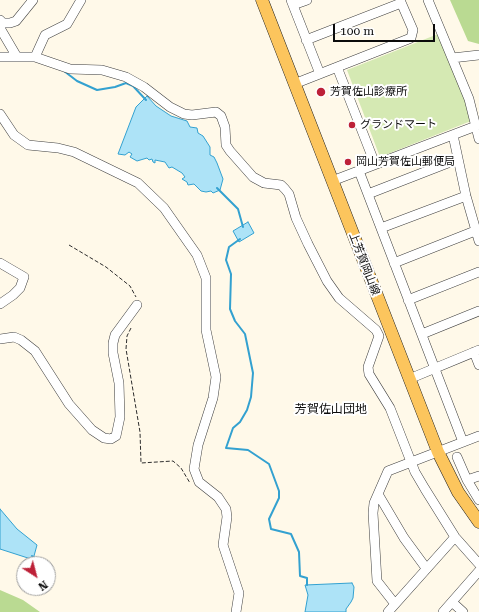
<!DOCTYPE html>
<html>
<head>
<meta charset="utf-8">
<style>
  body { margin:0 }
  #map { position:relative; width:479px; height:612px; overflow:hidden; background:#fff9e9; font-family:"Roboto Serif",serif }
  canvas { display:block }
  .north { position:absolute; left:16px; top:556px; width:40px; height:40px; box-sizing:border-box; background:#fff; border:1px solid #9d9d9d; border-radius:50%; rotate:144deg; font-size:11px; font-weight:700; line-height:16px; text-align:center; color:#0b0b0b }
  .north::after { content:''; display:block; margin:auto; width:14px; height:18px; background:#bd2138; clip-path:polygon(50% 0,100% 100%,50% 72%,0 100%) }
  .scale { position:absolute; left:333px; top:24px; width:102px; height:18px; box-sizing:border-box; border:2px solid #0b0b0b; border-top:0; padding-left:5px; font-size:12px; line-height:14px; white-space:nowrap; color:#0b0b0b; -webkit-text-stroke:3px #fff; paint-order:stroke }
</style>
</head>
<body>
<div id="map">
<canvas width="479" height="612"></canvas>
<div class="north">N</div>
<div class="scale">100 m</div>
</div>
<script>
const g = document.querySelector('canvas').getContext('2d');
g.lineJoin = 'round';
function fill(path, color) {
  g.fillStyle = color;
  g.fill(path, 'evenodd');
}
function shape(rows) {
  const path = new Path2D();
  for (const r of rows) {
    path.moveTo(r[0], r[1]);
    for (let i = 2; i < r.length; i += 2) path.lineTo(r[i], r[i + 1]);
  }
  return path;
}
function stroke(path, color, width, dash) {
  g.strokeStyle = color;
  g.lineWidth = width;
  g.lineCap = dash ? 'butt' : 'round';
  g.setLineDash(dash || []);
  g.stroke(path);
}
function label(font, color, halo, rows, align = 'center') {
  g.font = font + ' "Roboto Serif","Noto Sans JP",serif';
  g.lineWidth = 4;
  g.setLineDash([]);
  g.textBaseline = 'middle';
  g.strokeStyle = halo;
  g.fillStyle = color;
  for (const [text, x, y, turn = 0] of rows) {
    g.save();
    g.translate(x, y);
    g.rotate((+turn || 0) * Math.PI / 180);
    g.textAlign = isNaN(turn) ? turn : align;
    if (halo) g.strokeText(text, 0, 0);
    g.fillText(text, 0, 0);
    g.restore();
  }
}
const green = shape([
  [438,34,464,96,471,121,380,157,347,70]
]);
const forest = shape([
  [450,0,479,0,479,44,468,41],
  [0,590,23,600,40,612,0,612]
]);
const water = shape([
  [147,96,156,106,171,116,187,121,190,127,197,128,198,133,203,136,210,147,210,155,214,157,217,163,223,179,220,190,213,193,211,191,206,192,201,191,194,184,188,185,187,182,182,179,185,177,182,173,172,167,169,168,165,162,155,160,155,163,153,162,152,159,149,160,147,158,137,161,130,157,132,154,129,152,125,155,118,154,136,107,147,96],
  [248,222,254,233,239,242,233,231,248,222],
  [0,509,17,529,37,545,34,556,31,559,0,549,0,509],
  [352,583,354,587,353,598,351,602,346,609,346,612,305,612,308,595,305,585,352,583]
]);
const stream = shape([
  [0,61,13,61],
  [64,71,77,81,97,90,115,87,126,83,133,86,146,100],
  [217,188,238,209,243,227],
  [240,239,229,247,226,260,231,274,230,309,235,321,245,334,253,373,251,397,247,410,240,422,233,428,226,448,248,450,269,464,279,491,279,498,269,519,271,529,291,534,299,552,300,576,307,578,307,585],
  [32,556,46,564]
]);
const path = shape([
  [69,245,106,267,130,286,136,297],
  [131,328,127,336,126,349,140,432,141,463,173,461,181,468,190,483]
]);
const minor = shape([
  [291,0,320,74],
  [428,0,469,99,479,139],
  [293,5,307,0],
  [0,20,3,23,10,23,16,21,33,0],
  [0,28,17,57],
  [306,40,401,3],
  [0,57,35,57,70,69,102,70,126,77,144,87,170,107,184,114,192,115,216,112,221,116,225,127,226,145,230,151,253,177,264,183,281,185,285,189,289,194,296,218,308,244,327,281,339,298,376,330,379,336,368,367,369,374,390,408,415,472,425,489,455,537,479,564],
  [35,57,45,35,67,24,81,0],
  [452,58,479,55],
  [337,67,375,164],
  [294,84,411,38,413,30,400,0],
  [0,114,14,135,28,145,58,148,74,152,138,183,164,208,197,255,206,278,206,330,216,377,213,398,198,445,194,469,199,482,218,497,226,509,227,517,223,545,239,593,236,612],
  [453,135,466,196,479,241],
  [359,171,463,442],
  [332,181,476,126],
  [368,194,458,159],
  [381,228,466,196],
  [0,263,24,277,20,288,13,295,0,304],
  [394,263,475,231],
  [408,300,479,272],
  [422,334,479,311],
  [0,339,14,337,21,340,35,351,69,404,92,430,104,438,111,439,116,436,120,417,119,383,113,353,113,343,115,335,137,305],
  [474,352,479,365],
  [409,379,479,350],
  [457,457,467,480,479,500],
  [467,480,479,476],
  [378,494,404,538,426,568],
  [452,602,463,612],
  [395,604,377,581,373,513,374,503,388,471,479,436],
  [388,612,455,537],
  [443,612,479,571]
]);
const major = shape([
  [262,0,438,452,458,492,479,522]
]);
const markers = [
  [321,92,5,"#bd2138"],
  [352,125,4,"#bd2138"],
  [348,162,4,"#bd2138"]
];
const poiNames = [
  ["芳賀佐山診療所",330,92],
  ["グランドマート",360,125],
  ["岡山芳賀佐山郵便局",356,162]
];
const streetNames = [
  ["上芳賀岡山線",364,264,69]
];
const neighbourhoodNames = [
  ["芳賀佐山団地",331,409]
];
fill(green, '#d5e9b3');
fill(forest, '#bada92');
fill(water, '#ade3f7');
stroke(water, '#33a1d0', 1);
stroke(stream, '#33a1d0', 2);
stroke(minor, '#3e3e3e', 10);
stroke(major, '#1c1c1c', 13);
stroke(path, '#2d2d2d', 1, [4, 2]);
stroke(minor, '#fff', 9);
stroke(major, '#fcc55d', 12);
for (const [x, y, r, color] of markers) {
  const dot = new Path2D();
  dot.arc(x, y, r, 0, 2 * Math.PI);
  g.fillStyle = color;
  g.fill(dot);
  stroke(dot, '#fff', 1.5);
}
label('11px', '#0b0b0b', '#fff', poiNames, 'left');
label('11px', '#0b0b0b', '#fff', streetNames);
label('12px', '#0b0b0b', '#fff', neighbourhoodNames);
</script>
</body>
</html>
